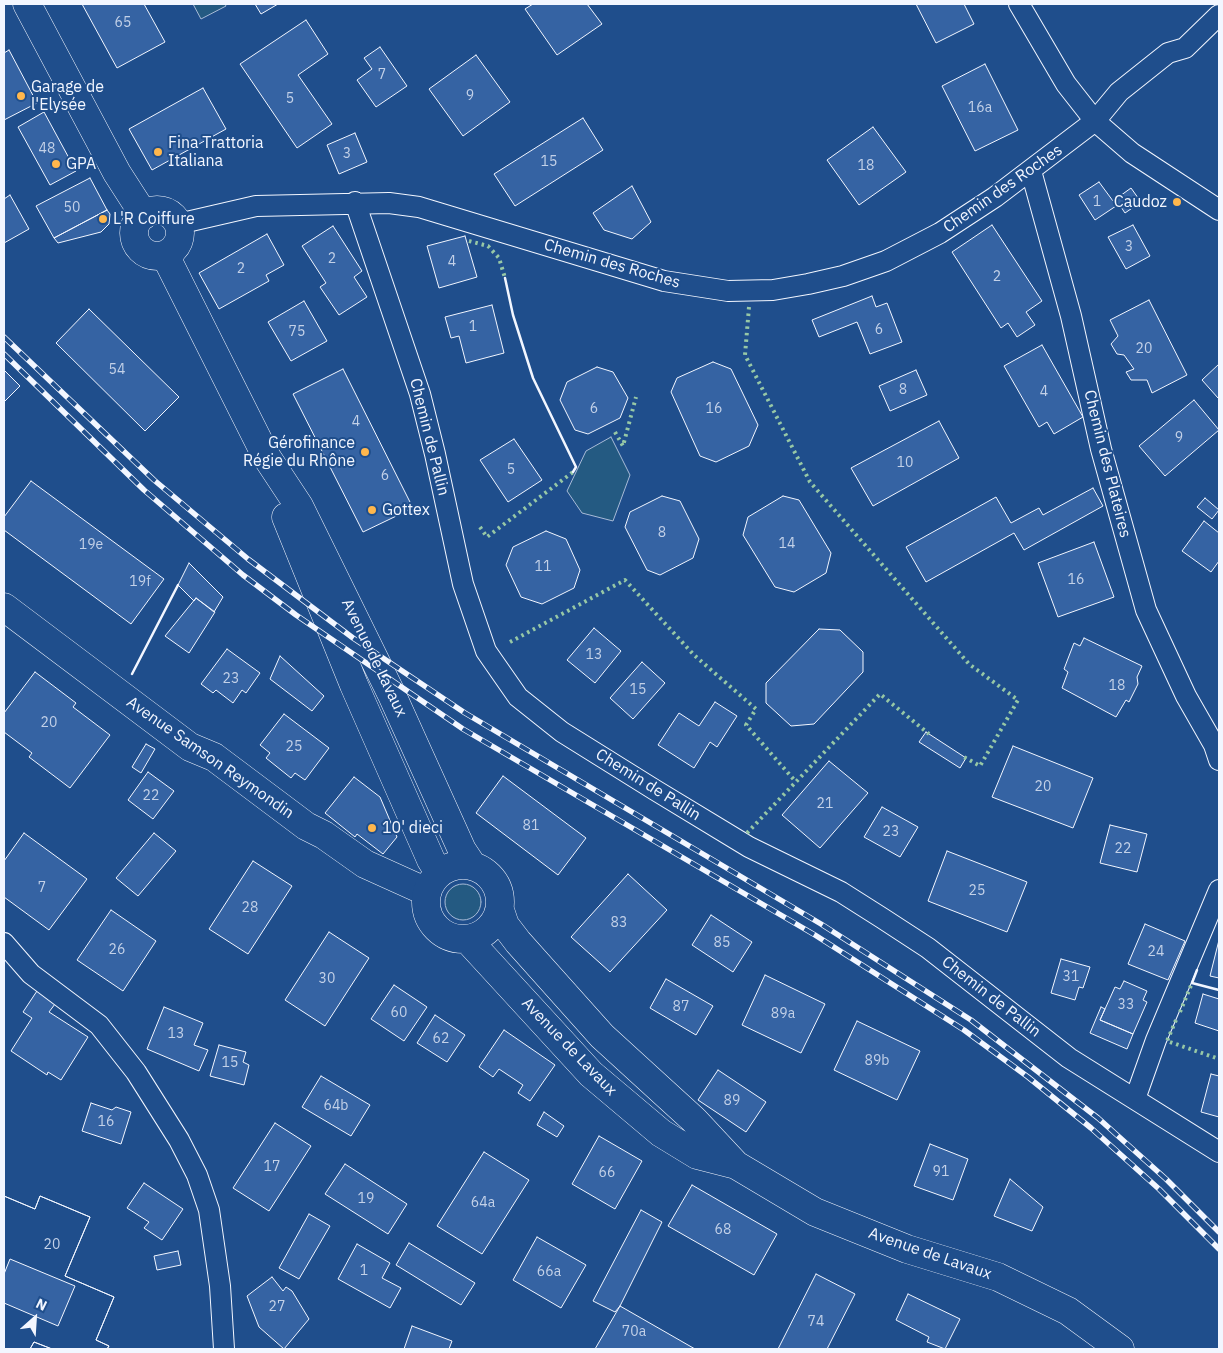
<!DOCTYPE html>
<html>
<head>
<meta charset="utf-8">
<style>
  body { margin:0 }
  #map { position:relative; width:1223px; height:1353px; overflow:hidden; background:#1f4e8c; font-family:"IBM Plex Sans",sans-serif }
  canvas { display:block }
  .frame { position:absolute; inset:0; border:5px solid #f2f6ff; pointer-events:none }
  .north { position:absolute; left:10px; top:1293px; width:50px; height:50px; -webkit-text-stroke:4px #1f4e8c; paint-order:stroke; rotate:26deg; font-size:14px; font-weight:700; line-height:20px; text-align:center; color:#f2f6ff }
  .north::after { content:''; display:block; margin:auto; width:18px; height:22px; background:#f2f6ff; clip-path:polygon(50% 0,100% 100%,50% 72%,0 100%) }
</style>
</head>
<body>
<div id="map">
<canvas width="1223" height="1353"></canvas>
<div class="frame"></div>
<div class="north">N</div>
</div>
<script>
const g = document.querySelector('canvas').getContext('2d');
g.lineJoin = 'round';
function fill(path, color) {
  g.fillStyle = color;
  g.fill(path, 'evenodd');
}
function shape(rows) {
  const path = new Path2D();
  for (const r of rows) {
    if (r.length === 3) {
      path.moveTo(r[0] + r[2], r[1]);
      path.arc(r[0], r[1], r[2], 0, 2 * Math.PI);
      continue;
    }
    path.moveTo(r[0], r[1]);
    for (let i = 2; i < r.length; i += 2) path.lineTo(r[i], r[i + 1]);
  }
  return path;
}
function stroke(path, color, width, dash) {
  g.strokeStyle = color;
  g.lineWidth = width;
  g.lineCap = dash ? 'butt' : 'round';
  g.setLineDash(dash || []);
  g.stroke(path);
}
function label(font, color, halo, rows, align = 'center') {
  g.font = font + ' "IBM Plex Sans",sans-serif';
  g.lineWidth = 4;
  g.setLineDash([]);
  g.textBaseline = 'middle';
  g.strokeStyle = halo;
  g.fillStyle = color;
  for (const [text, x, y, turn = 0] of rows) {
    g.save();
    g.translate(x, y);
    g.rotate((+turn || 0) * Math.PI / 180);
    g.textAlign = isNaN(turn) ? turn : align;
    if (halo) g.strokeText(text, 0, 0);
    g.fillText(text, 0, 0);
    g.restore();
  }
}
const green = shape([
  [193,4,225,4,226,6,201,19,193,4],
  [611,437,630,475,613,521,582,513,567,491,586,451,611,437],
  [463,902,18]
]);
const building = shape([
  [82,4,144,4,165,42,117,68,82,4],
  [255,4,278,4,261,14,255,4],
  [533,4,587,4,602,24,557,55,525,9,533,4],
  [916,4,964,4,974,24,936,43,916,4],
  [306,20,328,54,298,75,332,124,297,148,240,64,306,20],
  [380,47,407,86,376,107,357,80,372,69,364,58,380,47],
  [9,50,37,103,4,120,4,53,9,50],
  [476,55,510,102,463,136,429,89,476,55],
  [985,64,1018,130,975,151,942,86,985,64],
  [203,88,226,129,152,170,129,129,203,88],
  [44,112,76,171,50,185,18,127,44,112],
  [583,118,603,150,515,206,494,174,583,118],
  [873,127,906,172,859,205,827,160,873,127],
  [355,133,367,162,339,174,327,145,355,133],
  [90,178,107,210,54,238,36,206,90,178],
  [1099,182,1113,201,1131,188,1141,202,1125,213,1119,204,1095,220,1079,195,1099,182],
  [632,186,651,222,632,239,604,230,593,213,632,186],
  [10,195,29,229,4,243,4,199,10,195],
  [107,210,110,214,109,224,101,232,58,243,54,238,107,210],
  [992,225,1042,301,1026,312,1035,325,1017,337,1008,323,1001,328,952,252,992,225],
  [1133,225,1150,256,1126,269,1108,237,1133,225],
  [333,226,362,271,354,277,367,297,339,315,320,287,326,283,302,246,333,226],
  [267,234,284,265,266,275,269,281,219,309,199,273,267,234],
  [465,236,477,277,439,288,427,246,465,236],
  [872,296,876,307,887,303,902,342,870,354,857,322,819,337,812,320,872,296],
  [1149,300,1187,375,1152,393,1147,380,1131,380,1126,372,1134,369,1124,355,1117,354,1111,344,1118,336,1110,320,1149,300],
  [304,301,327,341,291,361,268,322,304,301],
  [492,305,504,353,466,363,459,336,451,338,445,317,492,305],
  [89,309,179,397,145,431,56,343,89,309],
  [1042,345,1083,417,1054,434,1047,422,1039,427,1004,366,1042,345],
  [713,362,731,369,758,425,749,446,716,462,700,456,671,392,677,378,713,362],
  [1219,364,1219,397,1218,398,1202,380,1219,364],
  [597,367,613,372,628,398,620,418,588,434,575,430,560,400,567,382,597,367],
  [343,369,413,508,363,532,293,394,343,369],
  [4,370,20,386,4,402,4,370],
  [916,370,927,395,890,411,879,386,916,370],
  [1194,400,1219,430,1165,476,1139,446,1194,400],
  [939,421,959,458,873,506,851,468,939,421],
  [514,439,542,480,508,502,480,460,514,439],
  [31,481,164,579,131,624,4,530,4,517,31,481],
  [1093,488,1103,506,1024,550,1014,533,926,582,906,547,996,497,1011,523,1039,508,1043,515,1093,488],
  [662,496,680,501,699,539,693,558,660,575,647,570,625,527,630,512,662,496],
  [783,496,799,500,831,553,826,573,794,592,775,587,743,535,748,517,783,496],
  [1205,498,1219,510,1212,519,1197,507,1205,498],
  [1204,521,1219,533,1219,561,1211,572,1182,551,1204,521],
  [546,531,566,539,580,570,574,588,542,604,521,597,506,565,513,547,546,531],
  [1094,542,1114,597,1058,617,1038,563,1094,542],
  [189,563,223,597,214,612,196,598,194,601,178,585,189,563],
  [196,598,215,612,189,653,165,636,196,598],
  [594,628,621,651,595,683,567,660,594,628],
  [819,629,840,630,863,652,863,672,814,724,791,726,766,703,766,683,819,629],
  [1084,638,1142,666,1137,677,1138,684,1129,702,1126,700,1116,717,1062,688,1068,672,1064,669,1074,643,1080,646,1084,638],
  [227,649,260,673,246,693,242,690,233,703,216,690,213,693,201,684,227,649],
  [280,656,324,696,312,711,270,679,280,656],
  [642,662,665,683,633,719,610,698,642,662],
  [35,672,76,703,73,707,110,735,70,788,29,757,32,753,4,732,4,713,35,672],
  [715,702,737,716,717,747,710,742,694,768,658,745,679,713,699,726,715,702],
  [284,714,329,748,305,780,295,773,291,778,266,758,270,753,260,745,284,714],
  [926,732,966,758,960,768,919,742,926,732],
  [146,744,155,749,141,773,132,767,146,744],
  [1013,746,1093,778,1073,828,992,797,1013,746],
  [829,761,868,793,820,848,782,815,829,761],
  [148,772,174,791,153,819,128,800,148,772],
  [503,776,586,838,558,875,476,813,503,776],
  [354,777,380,797,397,837,383,854,357,834,355,837,325,813,354,777],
  [882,807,918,827,900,857,864,837,882,807],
  [1110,825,1147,834,1137,872,1100,863,1110,825],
  [24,833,87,879,49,930,4,897,4,861,24,833],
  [154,833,176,851,138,896,116,878,154,833],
  [947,851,1027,882,1007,932,928,901,947,851],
  [253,861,292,886,248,954,209,929,253,861],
  [628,874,667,910,610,972,571,937,628,874],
  [111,910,156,941,123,991,77,960,111,910],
  [711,915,752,942,733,972,692,945,711,915],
  [1145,924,1185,941,1168,980,1128,964,1145,924],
  [329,932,369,958,325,1026,285,1000,329,932],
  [1219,940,1219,978,1210,976,1219,940],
  [1061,959,1090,967,1083,988,1079,987,1075,1000,1051,993,1061,959],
  [765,975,825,1004,801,1053,742,1025,765,975],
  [666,979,713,1006,696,1035,650,1008,666,979],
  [1124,981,1147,991,1143,1000,1147,1002,1133,1034,1100,1020,1115,987,1120,989,1124,981],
  [394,985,427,1007,404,1041,371,1019,394,985],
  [37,991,55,1004,49,1012,88,1037,61,1080,48,1072,47,1075,11,1051,32,1018,23,1012,37,991],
  [1203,994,1219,999,1219,1031,1195,1023,1203,994],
  [164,1007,203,1023,194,1045,208,1050,199,1071,147,1049,164,1007],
  [1101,1007,1105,1009,1100,1020,1133,1034,1127,1049,1090,1033,1101,1007],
  [435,1015,465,1035,447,1062,417,1043,435,1015],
  [857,1021,920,1051,897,1100,834,1070,857,1021],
  [504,1030,555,1065,530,1101,518,1093,523,1085,499,1069,493,1077,479,1067,504,1030],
  [219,1045,246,1052,243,1062,249,1065,244,1085,210,1076,219,1045],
  [718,1070,766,1102,746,1132,698,1100,718,1070],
  [1211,1074,1219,1076,1219,1117,1201,1112,1211,1074],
  [321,1076,370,1105,351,1136,302,1107,321,1076],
  [91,1103,112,1110,116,1107,131,1112,121,1144,82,1131,91,1103],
  [544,1112,564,1126,557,1137,537,1125,544,1112],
  [275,1123,311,1146,269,1211,233,1188,275,1123],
  [599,1136,642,1161,615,1209,572,1184,599,1136],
  [930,1144,968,1159,953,1200,914,1186,930,1144],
  [484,1152,529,1180,482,1254,437,1226,484,1152],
  [345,1164,407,1204,388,1234,325,1194,345,1164],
  [1010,1179,1043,1207,1032,1231,994,1216,1010,1179],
  [144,1183,183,1209,162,1240,144,1228,149,1222,127,1208,144,1183],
  [692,1185,777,1234,754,1275,668,1226,692,1185],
  [4,1196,35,1209,40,1196,90,1217,65,1276,114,1297,96,1340,109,1346,107,1349,52,1349,34,1342,30,1349,4,1349,4,1303,58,1326,75,1286,10,1259,4,1274,4,1196],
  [4,1196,35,1209,40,1196,90,1217,65,1276,114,1297,96,1340,109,1346,107,1349,52,1349,34,1342,30,1349,4,1349,4,1196],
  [641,1210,662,1222,620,1306,615,1312,593,1301,641,1210],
  [309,1214,330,1226,299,1279,279,1268,309,1214],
  [537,1237,586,1265,561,1308,513,1280,537,1237],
  [409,1243,475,1283,461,1305,396,1265,409,1243],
  [357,1244,390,1263,382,1278,401,1288,390,1308,338,1279,357,1244],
  [178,1251,181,1265,157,1270,154,1256,178,1251],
  [816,1274,855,1294,827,1349,778,1349,816,1274],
  [272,1277,283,1291,286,1287,292,1291,309,1319,284,1349,259,1327,247,1296,272,1277],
  [908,1294,960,1319,945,1349,927,1342,929,1337,896,1320,908,1294],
  [620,1306,695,1349,595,1349,620,1306],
  [412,1326,452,1341,449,1349,404,1349,412,1326]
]);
const street = shape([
  [1019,4,1066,84,1095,121,1132,153,1219,210],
  [1031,171,1071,316,1101,449,1146,610,1186,696,1214,745,1219,760],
  [355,202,420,394,435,454,463,584,486,651,518,697,562,732,655,790,749,847,841,892,882,918,928,948,1069,1058,1219,1152],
  [178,224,256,206,389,203,419,207,664,281,728,291,773,290,808,284,843,276,886,261,940,233,995,197,1095,121,1119,92,1168,53,1185,48,1219,15],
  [4,943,31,974,99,1025,136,1072,179,1140,197,1175,209,1210,220,1286,224,1349],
  [1135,1099,1156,1040,1219,890]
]);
const secondary = shape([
  [4,607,190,747,214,757,306,826,324,835,365,864,427,892]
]);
const primary = shape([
  [27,4,117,173,144,215],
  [157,233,23],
  [165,255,266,456,299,506,392,695,462,850,472,865],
  [286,517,354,685,431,860,439,873],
  [463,902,37],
  [500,910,505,925,518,942,602,1036,694,1120,736,1165],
  [467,939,591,1074,661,1133,697,1155,736,1165,815,1212,907,1249,998,1277,1068,1311,1120,1349]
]);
const rail = shape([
  [4,337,154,480,248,559,353,638,465,713,821,924,971,1020,1098,1118,1166,1179,1219,1232],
  [4,354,144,490,243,575,296,615,463,729,815,935,964,1030,1028,1077,1091,1128,1159,1189,1219,1249]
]);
const hedge = shape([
  [469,241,488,246,499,258,505,278],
  [749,307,745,355,810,482,969,664,1018,700,980,766,964,757],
  [615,432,623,446,636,397],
  [480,527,487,537,573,472],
  [510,642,625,580,694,655,756,709,746,725,796,782],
  [747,833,880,694,929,734],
  [1180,1012,1192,983],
  [1176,1020,1167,1041,1219,1059]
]);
const wall = shape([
  [505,278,513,315,533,378,576,467,573,472],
  [132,674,178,585],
  [1197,970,1192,983,1219,990]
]);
const markers = [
  [21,96,5,"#ffb74d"],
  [158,152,5,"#ffb74d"],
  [56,164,5,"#ffb74d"],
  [1177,202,5,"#ffb74d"],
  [103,219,5,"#ffb74d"],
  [365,452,5,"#ffb74d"],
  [372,510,5,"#ffb74d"],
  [372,828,5,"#ffb74d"]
];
const numberNames = [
  ["65",123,23],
  ["7",382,75],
  ["9",470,96],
  ["5",290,99],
  ["16a",980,108],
  ["48",47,149],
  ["3",347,154],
  ["15",549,162],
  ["18",866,166],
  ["1",1097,202],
  ["50",72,208],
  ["3",1129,247],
  ["2",332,259],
  ["4",452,262],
  ["2",241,269],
  ["2",997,277],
  ["1",473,327],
  ["6",879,330],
  ["75",297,332],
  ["20",1144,349],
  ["54",117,370],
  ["8",903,390],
  ["4",1044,392],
  ["6",594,409],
  ["16",714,409],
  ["4",356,422],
  ["9",1179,438],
  ["10",905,463],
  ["5",511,470],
  ["6",385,476],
  ["8",662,533],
  ["14",787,544],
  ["19e",91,545],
  ["11",543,567],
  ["16",1076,580],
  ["19f",140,582],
  ["13",594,655],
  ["23",231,679],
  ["18",1117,686],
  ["15",638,690],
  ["20",49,723],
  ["25",294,747],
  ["20",1043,787],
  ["22",151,796],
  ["21",825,804],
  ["81",531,826],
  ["23",891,832],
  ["22",1123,849],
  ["7",42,888],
  ["25",977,891],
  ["28",250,908],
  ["83",619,923],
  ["85",722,943],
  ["26",117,950],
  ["24",1156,952],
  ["31",1071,977],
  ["30",327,979],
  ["33",1126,1005],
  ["87",681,1007],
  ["60",399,1013],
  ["89a",783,1014],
  ["13",176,1034],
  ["62",441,1039],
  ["89b",877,1061],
  ["15",230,1063],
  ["89",732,1101],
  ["64b",336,1106],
  ["16",106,1122],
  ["17",272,1167],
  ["91",941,1172],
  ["66",607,1173],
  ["19",366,1199],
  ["64a",483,1203],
  ["68",723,1230],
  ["20",52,1245],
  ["1",364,1271],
  ["66a",549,1272],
  ["27",277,1307],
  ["74",816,1322],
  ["70a",634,1332]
];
const poiNames = [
  ["Garage de",31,87],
  ["l'Elysée",31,105],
  ["Fina Trattoria",168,143],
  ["Italiana",168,161],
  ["GPA",66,164],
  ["Caudoz",1167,202,"right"],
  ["L'R Coiffure",113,219],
  ["Gérofinance",355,443,"right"],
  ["Régie du Rhône",355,461,"right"],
  ["Gottex",382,510],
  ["10' dieci",382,828]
];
const streetNames = [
  ["Chemin des Roches",1003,189,-35],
  ["Chemin des Roches",612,264,16],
  ["Chemin de Pallin",429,437,76],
  ["Chemin des Plateires",1107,464,76],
  ["Avenue de Lavaux",374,658,64],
  ["Avenue Samson Reymondin",210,758,35],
  ["Chemin de Pallin",648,785,32],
  ["Chemin de Pallin",991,997,38],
  ["Avenue de Lavaux",569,1047,46],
  ["Avenue de Lavaux",930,1254,19]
];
fill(green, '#245a82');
stroke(green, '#a8bbd7', 1);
fill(building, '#3563a3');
stroke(building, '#f2f6ff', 1);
stroke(street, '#f2f6ff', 22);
stroke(secondary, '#f2f6ff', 29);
stroke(primary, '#f2f6ff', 29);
stroke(street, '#1f4e8c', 20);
stroke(secondary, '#1f4e8c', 28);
stroke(primary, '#1f4e8c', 28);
stroke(rail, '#f2f6ff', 5.5);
stroke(rail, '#1f4e8c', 4, [11]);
stroke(hedge, '#97c8a6', 4, [2.5, 4]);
stroke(wall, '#f2f6ff', 2.5);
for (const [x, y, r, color] of markers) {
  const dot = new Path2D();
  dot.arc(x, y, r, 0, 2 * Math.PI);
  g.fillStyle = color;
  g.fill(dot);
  stroke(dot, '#1f4e8c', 2);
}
label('14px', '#c3d1e8', null, numberNames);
label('16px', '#f2f6ff', '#1f4e8c', poiNames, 'left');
label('16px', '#f2f6ff', '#1f4e8c', streetNames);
</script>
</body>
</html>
